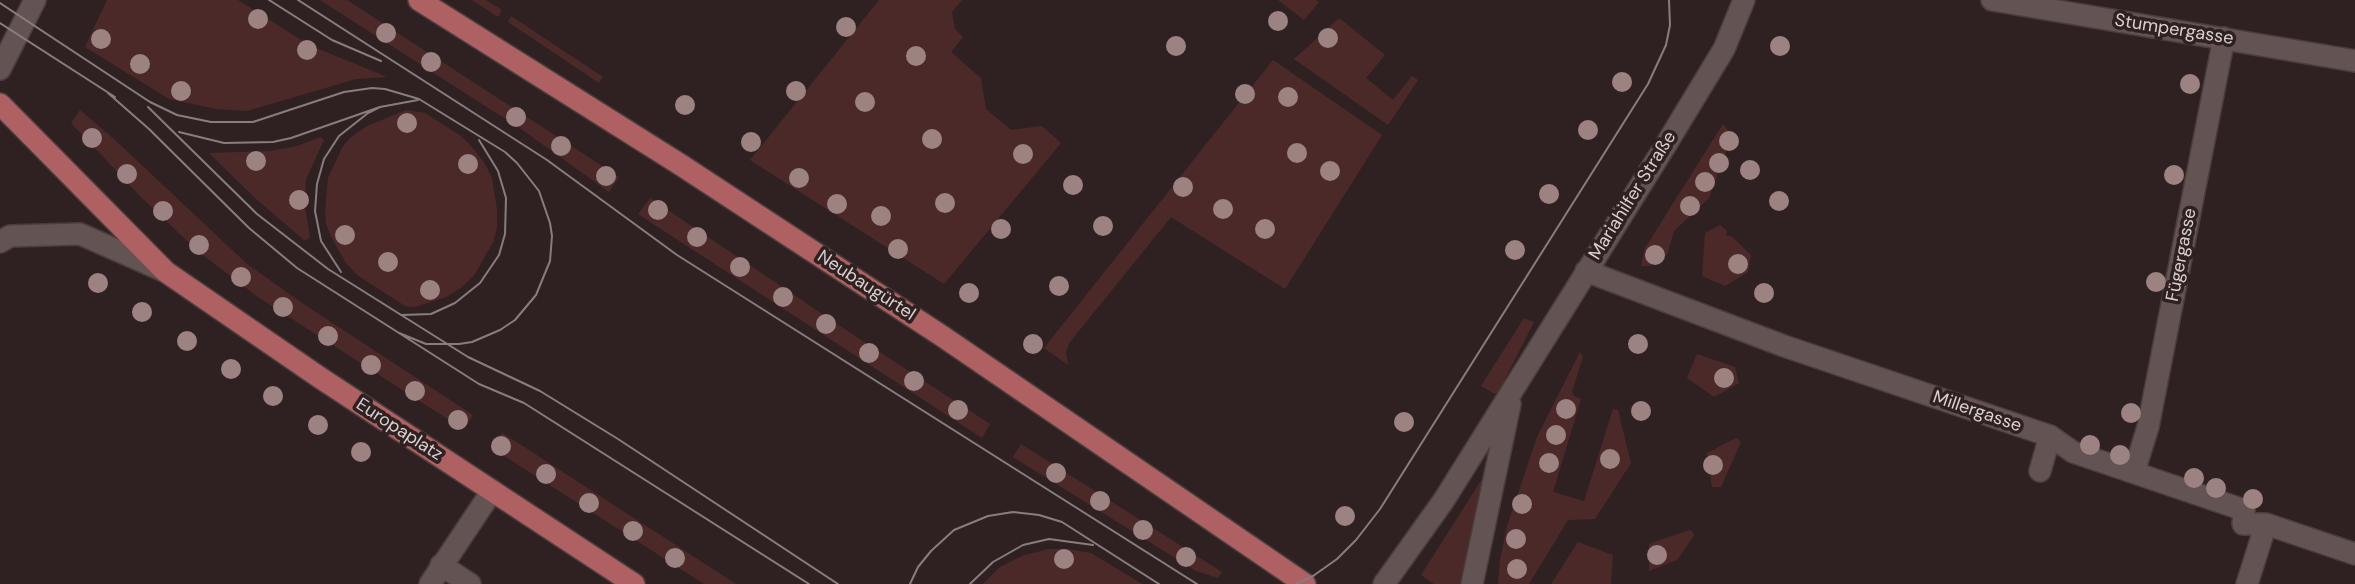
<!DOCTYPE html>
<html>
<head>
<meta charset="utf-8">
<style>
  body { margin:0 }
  canvas { display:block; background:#2f2121 }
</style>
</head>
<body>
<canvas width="2355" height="584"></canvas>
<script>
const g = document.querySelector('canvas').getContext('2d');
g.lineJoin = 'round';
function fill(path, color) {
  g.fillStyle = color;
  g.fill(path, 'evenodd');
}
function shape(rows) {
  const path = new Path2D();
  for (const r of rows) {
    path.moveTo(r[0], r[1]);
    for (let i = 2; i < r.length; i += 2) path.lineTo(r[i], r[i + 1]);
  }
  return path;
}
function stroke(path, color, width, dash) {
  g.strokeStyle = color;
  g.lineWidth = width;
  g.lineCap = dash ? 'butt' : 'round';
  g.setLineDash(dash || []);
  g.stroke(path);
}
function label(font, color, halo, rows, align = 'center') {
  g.font = font + ' "DM Sans",sans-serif';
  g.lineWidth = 7;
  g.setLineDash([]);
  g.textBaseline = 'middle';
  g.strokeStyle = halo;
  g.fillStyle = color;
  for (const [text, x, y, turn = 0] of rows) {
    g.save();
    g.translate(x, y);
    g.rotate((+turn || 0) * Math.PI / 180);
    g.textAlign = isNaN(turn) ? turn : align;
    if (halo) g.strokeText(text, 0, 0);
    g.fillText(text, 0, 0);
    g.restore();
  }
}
const green = shape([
  [107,0,238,0,309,45,387,77,356,79,247,111,216,109,169,99,85,47],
  [320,0,347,0,619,177,609,192,521,129],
  [472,0,486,0,502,10,498,17],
  [879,0,962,0,952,12,955,29,963,37,951,52,981,78,986,109,1011,130,1042,126,1061,143,944,284,750,160],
  [1278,0,1316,0,1319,2,1304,20],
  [511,16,603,77,599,83,508,22],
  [1339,18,1385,55,1366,78,1393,100,1412,76,1418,80,1388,125,1294,59],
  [1273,60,1382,135,1285,289,1171,217,1070,342,1066,351,1068,365,1044,348],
  [80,110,115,140,247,264,305,305,473,415,463,429,258,297,200,253,143,199,71,123],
  [406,110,425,113,461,136,472,147,485,164,492,178,497,210,497,228,493,242,475,274,461,288,446,297,415,307,405,306,357,275,346,263,331,237,326,224,325,211,328,178,342,148,350,138,367,126],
  [1723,124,1732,135,1709,198,1674,231,1667,255,1649,266,1641,266,1645,248],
  [321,137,324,140,306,179,305,207,310,237,305,241,255,198,209,153,270,151,297,146],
  [650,198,849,332,990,424,982,438,638,214],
  [1720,225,1727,231,1726,236,1731,236,1751,255,1748,272,1725,286,1702,276,1705,233],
  [1524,318,1534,322,1499,391,1495,394,1481,386],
  [1580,352,1583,357,1572,392,1574,396,1581,399,1553,492,1584,501,1613,409,1618,410,1631,463,1595,519,1568,520,1529,584,1498,584,1500,560,1507,526,1537,437],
  [1697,354,1735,367,1739,383,1714,397,1687,378],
  [502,433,504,434,736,584,704,584,492,448],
  [1736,438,1741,442,1721,487,1712,487,1707,453],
  [1021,444,1222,572,1218,578,1196,571,1013,457],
  [1484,476,1488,479,1463,584,1434,584,1421,575],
  [1689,530,1692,531,1694,536,1677,560,1649,571,1649,544],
  [1578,542,1613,555,1611,584,1551,584],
  [1048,549,1068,549,1091,553,1142,584,983,584,1000,567,1022,556]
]);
const service = shape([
  [2040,471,2050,436],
  [441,565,470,584],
  [430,584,492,491]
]);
const minor = shape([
  [1992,0,2355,61],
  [1586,271,1784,346,2050,436,2073,452,2244,510,2243,524,2266,524,2355,554],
  [2134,472,2148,427,2224,38],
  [1384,584,1444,500,1667,143,1724,49,1744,0],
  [1472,584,1510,404],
  [2247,584,2266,524]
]);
const secondary = shape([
  [0,69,35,0],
  [0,242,10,236,80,234,164,271]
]);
const primary = shape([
  [419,0,681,165,942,336,1305,584],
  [0,104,166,272,319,377,634,584]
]);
const tram = shape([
  [269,0,332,40,381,61],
  [298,0,547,160,677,255,1197,584],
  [0,3,150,102,177,115,211,122,253,122,344,92,372,88,385,89,419,99,505,152,517,163,539,191,550,223,552,236,550,261,536,295,515,320,500,330,472,342,459,344,426,344,399,333],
  [0,23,115,97],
  [108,93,149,129,249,228,297,268,479,384,524,403,809,584],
  [148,107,257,214,328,269,468,357,540,391,618,439,838,584],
  [179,132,224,143,273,142,291,138,380,107],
  [341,272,321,241,315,211,317,184,324,159,339,136,368,113,380,107,418,100],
  [402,315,431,314,455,303,480,283,499,255,505,234,506,198,498,171,479,140],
  [910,584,918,567,931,551,954,530,988,516,1013,512,1039,515,1062,522,1159,584],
  [970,584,993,562,1023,545,1049,539,1093,545],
  [1296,584,1313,576,1337,559,1356,540,1380,509,1648,84,1666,45,1670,25,1669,0]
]);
const trees = [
  [258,19],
  [1278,21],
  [846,27],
  [386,33],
  [1328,38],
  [101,39],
  [1176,46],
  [1780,46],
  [307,50],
  [916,56],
  [431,62],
  [140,64],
  [1622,82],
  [2190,84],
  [181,91],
  [796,91],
  [1245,94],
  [1288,97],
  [865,102],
  [685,105],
  [516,117],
  [407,123],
  [1588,130],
  [92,138],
  [932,139],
  [1729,141],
  [751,142],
  [561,146],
  [1297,153],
  [1023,154],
  [256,161],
  [1719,163],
  [468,164],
  [1750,170],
  [1330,171],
  [127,174],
  [2174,175],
  [606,176],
  [799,178],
  [1705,182],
  [1073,185],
  [1183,187],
  [1549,194],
  [299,200],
  [1779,201],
  [945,203],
  [837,204],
  [1690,206],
  [1223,209],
  [658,210],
  [163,211],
  [881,216],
  [1103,226],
  [1001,229],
  [1265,229],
  [345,235],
  [697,237],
  [199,245],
  [898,249],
  [1515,250],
  [1655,255],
  [388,262],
  [1738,264],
  [740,267],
  [241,277],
  [2156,282],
  [98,283],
  [1059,286],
  [430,290],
  [969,293],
  [1764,293],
  [783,297],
  [283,307],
  [142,312],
  [826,324],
  [328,336],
  [187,341],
  [1033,344],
  [1638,344],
  [869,353],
  [371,365],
  [231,369],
  [1724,378],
  [914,381],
  [415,391],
  [273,396],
  [1566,409],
  [958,410],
  [1641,411],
  [2131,413],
  [458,420],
  [1404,422],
  [318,425],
  [1556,435],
  [2090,445],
  [501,446],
  [361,452],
  [2120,455],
  [1610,459],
  [1549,463],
  [1713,465],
  [1056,473],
  [546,474],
  [2194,478],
  [2216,488],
  [2253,499],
  [1100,501],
  [589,503],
  [1522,504],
  [1345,516],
  [1143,530],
  [633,531],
  [1516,539],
  [1657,555],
  [1186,557],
  [675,558],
  [1064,559],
  [1517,569]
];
const streetNames = [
  ["Stumpergasse",2174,30,9],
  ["Mariahilfer Straße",1633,196,-58],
  ["Fügergasse",2182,255,-79],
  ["Neubaugürtel",866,286,33],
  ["Millergasse",1977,412,19],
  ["Europaplatz",399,430,33]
];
fill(green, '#4b2929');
stroke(service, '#493e3d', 24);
stroke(minor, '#493e3d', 24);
stroke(secondary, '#493e3d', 24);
stroke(primary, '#493e3d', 24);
stroke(service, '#635352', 21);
stroke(minor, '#635352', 21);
stroke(secondary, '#635352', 21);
stroke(primary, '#ae6062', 21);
stroke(tram, '#887c7c', 2);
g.fillStyle = '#9d8282';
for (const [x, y] of trees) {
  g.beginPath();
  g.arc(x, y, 10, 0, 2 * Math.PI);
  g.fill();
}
label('18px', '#d9d0cf', '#2f2121', streetNames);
</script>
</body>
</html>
